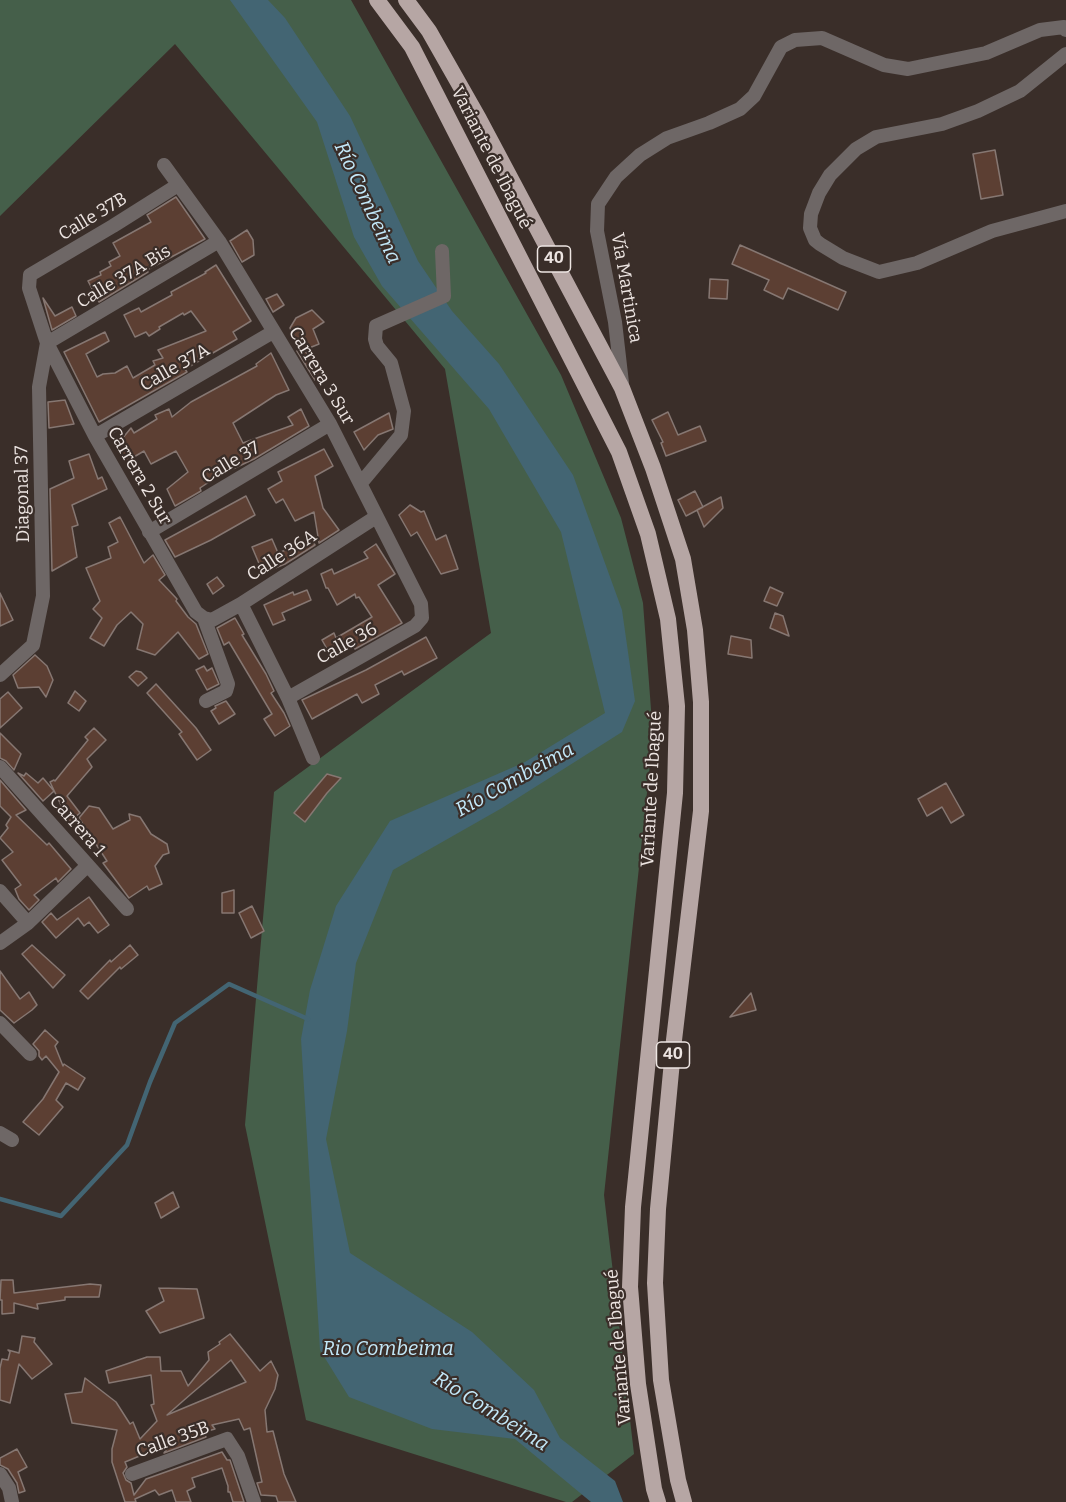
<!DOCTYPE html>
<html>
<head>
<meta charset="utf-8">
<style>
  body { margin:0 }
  canvas { display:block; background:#3a2e29 }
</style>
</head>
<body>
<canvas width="1066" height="1502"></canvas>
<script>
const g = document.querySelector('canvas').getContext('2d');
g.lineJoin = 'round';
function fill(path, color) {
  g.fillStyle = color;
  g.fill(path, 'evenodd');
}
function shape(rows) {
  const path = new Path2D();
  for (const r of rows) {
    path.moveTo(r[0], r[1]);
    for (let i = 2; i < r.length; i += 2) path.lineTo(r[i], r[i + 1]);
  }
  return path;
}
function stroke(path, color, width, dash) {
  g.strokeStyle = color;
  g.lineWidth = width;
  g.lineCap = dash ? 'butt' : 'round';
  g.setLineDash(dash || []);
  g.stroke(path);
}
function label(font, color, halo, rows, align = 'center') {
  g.font = font + ' Bitter,serif';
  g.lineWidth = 4.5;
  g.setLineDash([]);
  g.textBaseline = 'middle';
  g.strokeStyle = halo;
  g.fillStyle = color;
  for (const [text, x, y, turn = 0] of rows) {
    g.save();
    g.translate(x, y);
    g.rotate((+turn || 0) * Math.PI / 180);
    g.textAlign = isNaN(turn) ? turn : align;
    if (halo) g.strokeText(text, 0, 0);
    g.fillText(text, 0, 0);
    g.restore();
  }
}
const forest = shape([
  [0,0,351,0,561,375,621,518,643,603,653,736,604,1195,634,1454,572,1502,566,1502,306,1420,245,1125,274,792,491,633,445,369,175,44,0,216]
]);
const water = shape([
  [230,0,268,0,285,18,350,116,418,261,452,311,499,364,573,475,622,610,635,701,622,732,502,808,393,870,356,963,347,1031,326,1139,350,1253,472,1332,534,1390,560,1438,615,1481,623,1502,591,1502,515,1439,432,1429,349,1397,320,1350,301,1039,310,990,336,906,390,821,525,762,605,713,561,532,489,409,382,286,354,237,317,122]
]);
const stream = shape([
  [0,1199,61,1216,127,1145,150,1082,175,1023,229,984,308,1019]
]);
const building = shape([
  [995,150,1003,195,981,199,973,154,995,150],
  [176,197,205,239,147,270,148,272,99,302,88,281,101,275,100,272,111,266,109,262,120,256,113,243,151,222,147,215,176,197],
  [247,230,253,240,254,255,242,262,230,241,247,230],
  [740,245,846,292,838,310,788,288,783,299,764,290,769,280,732,264,740,245],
  [216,265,251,321,233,332,237,339,185,369,187,372,99,422,64,352,105,332,109,341,86,354,97,377,103,374,115,373,127,366,133,378,155,365,153,361,163,358,158,350,206,331,191,311,184,315,183,313,159,327,160,329,149,336,146,332,135,337,124,315,139,308,141,312,172,295,171,292,206,273,205,272,216,265],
  [710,279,728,280,727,299,709,298,710,279],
  [277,294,284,305,273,312,266,299,277,294],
  [43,298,55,316,72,307,76,316,52,330,43,298],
  [312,310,324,322,313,329,319,344,304,350,327,375,315,380,297,351,299,350,290,328,296,318,312,310],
  [271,353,289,390,276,395,233,423,243,443,293,425,288,417,301,409,309,426,254,459,218,476,200,488,201,491,175,506,167,489,188,472,176,451,151,464,144,451,127,461,116,446,131,428,134,433,157,419,155,415,169,409,172,417,191,402,257,366,256,364,271,353],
  [65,400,74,424,49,428,48,402,65,400],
  [668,412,678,435,700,426,706,441,666,456,661,443,663,442,652,420,668,412],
  [389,413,393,429,378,435,364,450,354,432,389,413],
  [324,449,333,466,315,476,323,508,339,530,319,543,314,512,295,521,283,499,276,503,268,489,282,481,278,472,324,449],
  [89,454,98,479,102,477,107,489,72,505,78,525,72,527,77,557,52,571,50,489,74,478,69,461,89,454],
  [695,491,703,507,686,516,678,500,695,491],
  [246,496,255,515,211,540,175,557,165,540,246,496],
  [721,497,723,508,704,527,697,510,721,497],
  [410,505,421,512,424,511,436,540,446,535,458,569,441,574,417,532,411,536,399,515,410,505],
  [120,517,144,563,153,555,165,575,159,580,177,599,176,601,188,617,196,624,208,654,199,659,178,632,155,655,137,649,143,624,131,612,117,625,104,646,90,638,102,618,93,609,100,601,86,568,111,558,108,547,118,542,109,523,120,517],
  [272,539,278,553,312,540,315,545,285,564,263,573,252,547,272,539],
  [376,544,395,574,378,585,402,623,355,649,352,644,331,656,322,640,334,633,336,638,372,617,359,597,356,598,355,594,337,605,328,588,326,588,321,574,332,569,334,574,368,558,364,552,376,544],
  [217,577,224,586,213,594,207,584,217,577],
  [770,587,783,593,777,606,764,601,770,587],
  [307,590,311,600,282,613,285,620,273,625,264,605,293,592,294,595,307,590],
  [0,593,13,620,0,626,0,593],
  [775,613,783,616,789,636,770,628,775,613],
  [235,618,244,634,242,635,266,674,274,691,271,693,284,713,290,726,275,736,264,719,272,714,229,642,224,645,217,628,235,618],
  [731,636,751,640,752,658,728,654,731,636],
  [426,637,437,658,404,675,402,671,375,685,379,694,362,703,357,694,312,719,302,700,366,670,426,637],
  [35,655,47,666,53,680,46,697,39,687,18,688,13,675,35,655],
  [204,666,207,671,212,668,219,684,207,690,196,670,204,666],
  [136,671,141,672,147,678,138,686,129,677,136,671],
  [156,684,196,728,211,750,197,760,179,734,182,732,147,693,156,684],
  [75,691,86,701,79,711,68,703,75,691],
  [8,692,22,708,0,728,0,699,8,692],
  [226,701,235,714,219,724,211,711,216,708,215,706,226,701],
  [94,728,106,740,87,759,92,767,67,796,80,813,69,822,50,782,54,780,55,781,88,740,85,737,94,728],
  [0,733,21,754,14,770,6,761,0,758,0,733],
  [18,773,24,776,26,773,38,783,43,778,54,791,43,801,18,773],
  [327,774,341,778,327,793,305,822,294,813,327,774],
  [0,780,26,810,16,815,47,845,49,843,71,869,58,882,56,878,34,895,39,900,29,910,19,899,15,889,21,885,2,860,13,852,0,838,8,828,6,825,11,817,0,806,0,780],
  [946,783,964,815,951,823,942,807,927,816,918,799,946,783],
  [89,806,99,808,113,829,130,820,129,814,140,817,151,834,167,844,169,853,163,855,155,866,162,884,149,890,147,886,129,898,103,863,107,861,79,818,89,806],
  [234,890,234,913,222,913,222,893,234,890],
  [89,897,109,925,98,933,89,922,84,926,78,918,56,938,42,922,51,913,57,920,89,897],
  [252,906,264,931,251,938,239,913,252,906],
  [32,945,65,975,53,988,22,954,32,945],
  [130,945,138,955,121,969,120,967,88,999,80,991,110,960,111,962,130,945],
  [0,971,20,999,29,992,37,1005,32,1010,14,1023,0,1010,0,971],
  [751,993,756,1010,730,1017,751,993],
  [45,1030,58,1042,55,1046,63,1066,64,1064,85,1078,78,1090,66,1083,56,1100,63,1107,39,1135,23,1122,43,1099,59,1072,46,1056,42,1060,39,1056,39,1051,33,1044,45,1030],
  [173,1192,179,1207,161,1218,155,1203,173,1192],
  [1,1280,13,1280,14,1293,90,1284,101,1285,99,1297,65,1297,65,1300,37,1304,38,1309,14,1303,14,1313,2,1314,2,1300,0,1300,1,1280],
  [159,1288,197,1289,204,1318,160,1333,146,1311,164,1301,159,1288],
  [230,1334,260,1371,271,1361,278,1375,275,1389,265,1410,267,1432,273,1431,284,1474,296,1502,278,1502,276,1496,261,1495,257,1483,262,1482,250,1428,244,1430,239,1419,212,1425,215,1429,204,1432,206,1437,164,1453,171,1443,125,1462,127,1467,123,1473,126,1480,131,1483,134,1495,146,1479,222,1452,227,1460,230,1460,244,1502,233,1502,230,1492,228,1492,228,1486,222,1468,192,1478,195,1487,187,1491,191,1502,176,1502,172,1490,159,1495,155,1490,135,1499,136,1502,125,1502,112,1462,112,1449,117,1430,72,1423,65,1394,82,1392,85,1378,116,1402,130,1424,133,1422,140,1439,157,1421,151,1405,154,1404,151,1375,109,1383,106,1371,147,1357,160,1357,161,1371,181,1371,188,1386,209,1360,208,1352,220,1344,219,1342,230,1334],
  [231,1360,246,1382,167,1415,191,1394,231,1360],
  [22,1336,35,1338,34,1342,52,1364,32,1379,19,1364,10,1403,0,1400,0,1368,2,1359,8,1360,10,1352,8,1350,19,1353,22,1336],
  [17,1449,27,1467,18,1472,25,1491,19,1493,17,1483,8,1469,0,1465,0,1458,17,1449]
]);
const minor = shape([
  [1066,54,1020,91,978,111,942,124,876,137,856,149,830,175,819,193,811,214,810,228,815,240,820,244,843,258,879,272,917,263,992,231,1066,211],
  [164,165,219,241,330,424,421,604,422,618,415,626,288,698],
  [178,185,113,226,30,275,29,288,47,343,95,436,196,612,204,618,228,684,226,691,206,701],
  [622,383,615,322,597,231,598,204,616,177,640,155,667,138,709,123,740,109,754,96,781,47,795,40,822,38,884,65,908,69,986,53,1040,30,1064,27,1066,30],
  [95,436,273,332],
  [361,483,401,435,404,411,391,363,377,346,375,339,376,326,444,296,442,251],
  [149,532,330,424],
  [241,604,288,698,313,758],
  [204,618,212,620,241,604,376,517],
  [0,675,33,645,43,596,39,387,47,343,219,241],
  [0,767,127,909],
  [0,891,28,923],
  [0,943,28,923,87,866],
  [0,1023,30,1054],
  [0,1133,12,1140],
  [0,1474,9,1488,12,1502],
  [132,1474,227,1439,238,1456,254,1502]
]);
const trunk = shape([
  [377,0,412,47,619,452,648,534,668,619,677,706,675,793,633,1207,630,1287,638,1384,654,1489,658,1502],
  [406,0,429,31,479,119,622,388,653,468,683,559,695,630,701,702,701,811,674,1040,658,1209,655,1283,661,1380,678,1480,684,1502]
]);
const shields = [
  [554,259,33],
  [673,1055,33]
];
const shieldNames = [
  ["40",554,259],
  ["40",673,1055]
];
const streetNames = [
  ["Variante de Ibagué",491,158,63],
  ["Calle 37B",93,217,-31],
  ["Calle 37A Bis",124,277,-31],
  ["Vía Martinica",626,288,80],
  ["Calle 37A",175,368,-30],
  ["Carrera 3 Sur",321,376,59],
  ["Calle 37",231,463,-31],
  ["Carrera 2 Sur",139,476,60],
  ["Diagonal 37",23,494,-91],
  ["Calle 36A",282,556,-33],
  ["Calle 36",347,644,-29],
  ["Variante de Ibagué",652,789,-87],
  ["Carrera 1",77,826,49],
  ["Variante de Ibagué",619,1347,-95],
  ["Calle 35B",173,1440,-20]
];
const waterNames = [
  ["Río Combeima",367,203,65],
  ["Río Combeima",515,780,-29],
  ["Rio Combeima",388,1349],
  ["Río Combeima",491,1412,32]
];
fill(forest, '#455f4a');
fill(water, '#436573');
stroke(stream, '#436573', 4.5);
fill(building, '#5c3f33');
stroke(building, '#867772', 1.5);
stroke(minor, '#6e6766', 14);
stroke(trunk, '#b6a6a4', 16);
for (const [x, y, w] of shields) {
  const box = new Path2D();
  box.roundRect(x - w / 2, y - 13, w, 26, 4.5);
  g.fillStyle = '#3a2e29';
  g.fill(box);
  stroke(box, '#ede5e2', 1.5);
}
label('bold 16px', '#ede5e2', null, shieldNames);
label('18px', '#ede5e2', '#3a2e29', streetNames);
label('italic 20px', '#c3e9fa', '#3a2e29', waterNames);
</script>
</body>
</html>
